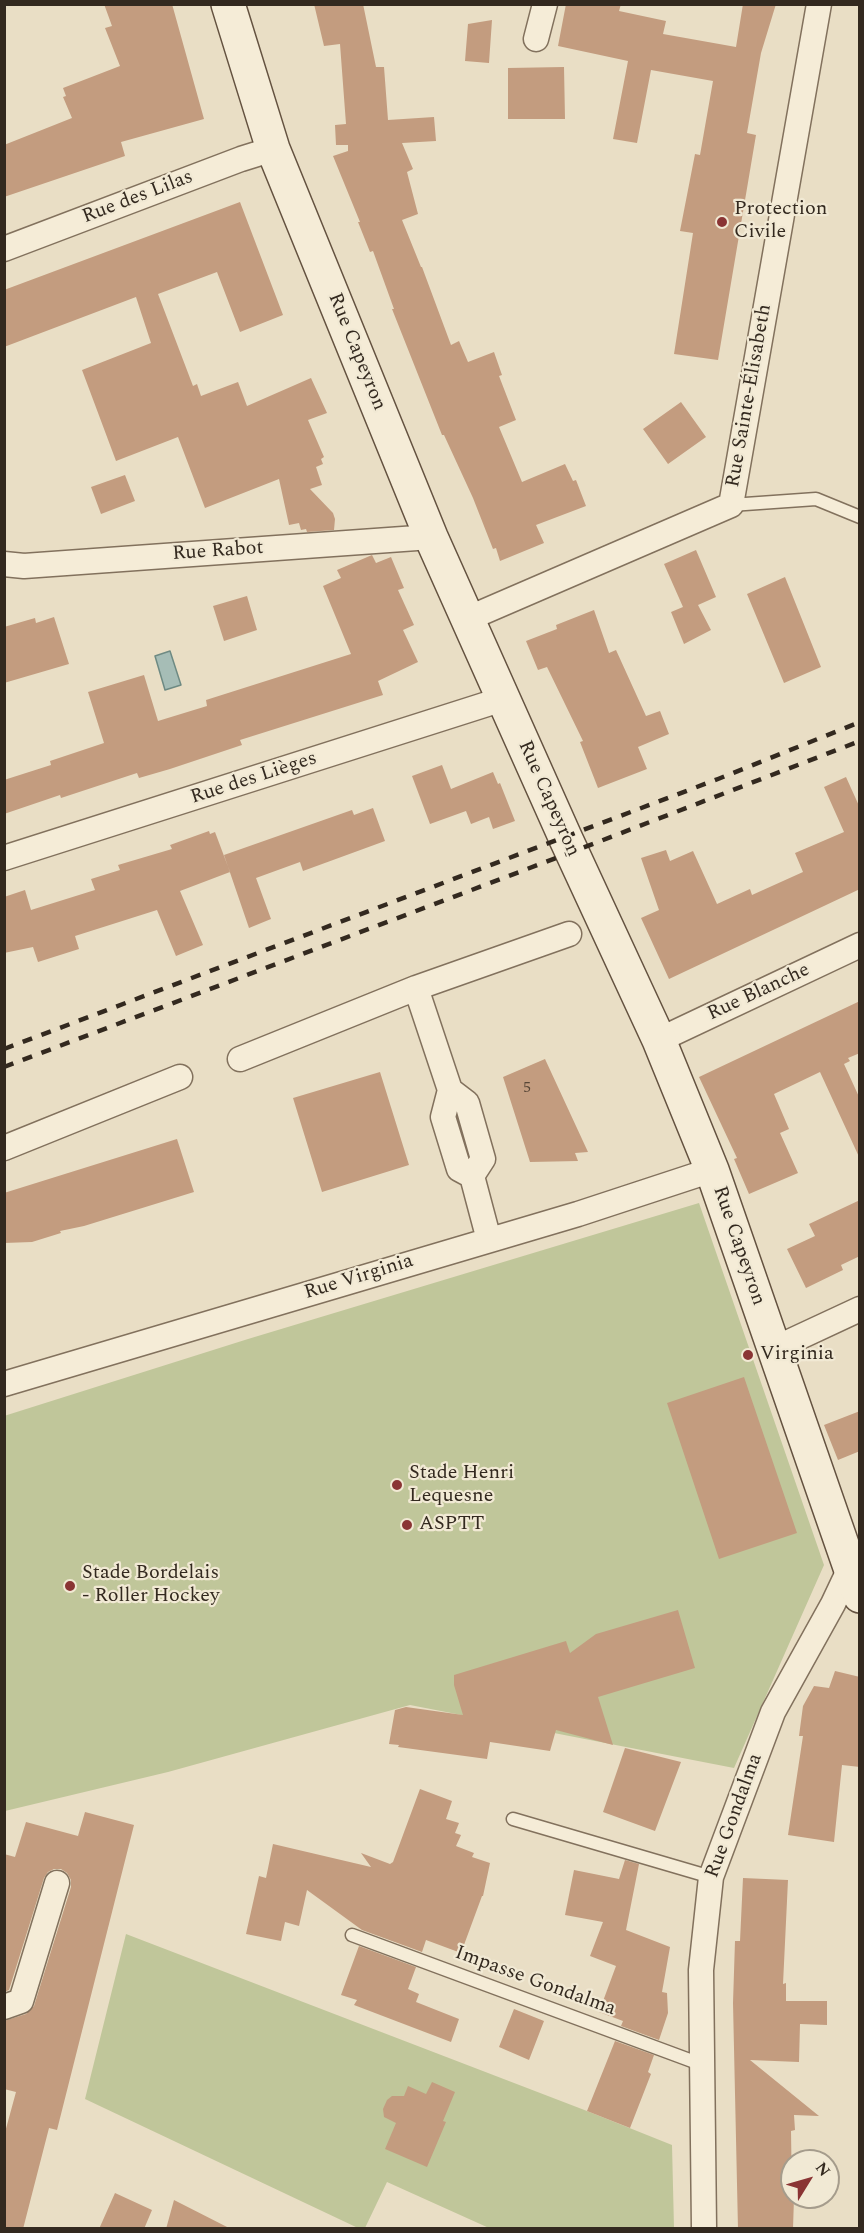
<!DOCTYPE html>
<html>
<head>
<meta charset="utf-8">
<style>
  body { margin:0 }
  #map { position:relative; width:864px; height:2233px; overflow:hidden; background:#e9dec5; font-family:Spectral,serif }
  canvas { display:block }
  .frame { position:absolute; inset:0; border:6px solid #33291f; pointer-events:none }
  .north { position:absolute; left:780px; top:2149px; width:60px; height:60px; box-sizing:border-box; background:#f1e9d4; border:2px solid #a59c8c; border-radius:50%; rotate:53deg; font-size:16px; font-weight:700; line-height:24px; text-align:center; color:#33291f }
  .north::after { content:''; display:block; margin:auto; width:21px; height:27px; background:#8a3434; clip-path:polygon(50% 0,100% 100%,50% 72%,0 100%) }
</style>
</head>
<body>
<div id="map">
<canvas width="864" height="2233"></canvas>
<div class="frame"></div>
<div class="north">N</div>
</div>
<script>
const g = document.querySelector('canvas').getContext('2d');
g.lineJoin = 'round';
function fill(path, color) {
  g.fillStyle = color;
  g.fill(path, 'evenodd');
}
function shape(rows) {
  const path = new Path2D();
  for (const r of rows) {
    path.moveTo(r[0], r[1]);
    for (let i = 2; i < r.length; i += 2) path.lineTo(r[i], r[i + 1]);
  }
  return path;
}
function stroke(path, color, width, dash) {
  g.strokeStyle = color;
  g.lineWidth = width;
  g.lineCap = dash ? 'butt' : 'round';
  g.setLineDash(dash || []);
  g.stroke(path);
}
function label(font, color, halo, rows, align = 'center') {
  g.font = font + ' Spectral,serif';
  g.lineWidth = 4.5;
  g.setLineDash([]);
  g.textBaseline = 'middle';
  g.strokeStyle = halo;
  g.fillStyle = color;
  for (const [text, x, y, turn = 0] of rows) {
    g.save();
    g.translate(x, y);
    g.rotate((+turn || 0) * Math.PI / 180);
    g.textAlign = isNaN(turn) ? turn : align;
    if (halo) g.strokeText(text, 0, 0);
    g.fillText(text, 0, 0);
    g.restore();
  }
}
const green = shape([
  [699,1203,824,1565,734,1768,410,1705,168,1772,5,1811,4,1416,248,1339],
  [126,1934,587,2111,672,2145,674,2228,489,2228,387,2182,365,2228,358,2228,85,2099]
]);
const water = shape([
  [170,651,181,685,165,690,155,656,170,651]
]);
const building = shape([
  [104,4,172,4,204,119,121,142,125,156,4,197,4,145,72,118,63,97,66,96,63,88,120,66,105,28,112,26],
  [314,4,363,4,376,67,384,67,388,120,434,117,436,141,402,143,413,169,407,172,418,214,402,220,421,267,422,267,451,345,459,341,468,362,494,352,502,375,499,376,516,420,499,427,522,482,565,464,573,481,576,480,586,506,536,525,544,543,500,561,496,548,493,549,473,498,444,435,442,435,392,309,394,309,373,251,370,252,358,222,360,222,333,156,348,151,348,145,336,145,335,125,346,124,340,44,324,46],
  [566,4,621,4,619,11,666,21,663,34,736,47,743,4,776,4,761,53,747,133,756,135,718,360,674,354,693,233,680,231,695,154,700,155,713,81,651,70,637,143,613,139,628,61,558,46],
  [492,20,489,63,465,61,468,24],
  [564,67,565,119,508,119,508,68],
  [240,202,283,315,240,332,217,272,158,294,193,386,197,384,201,396,238,382,247,406,311,378,327,413,308,420,324,457,321,459,323,464,316,467,322,485,310,489,333,513,335,519,334,530,307,532,306,529,301,530,299,523,289,525,279,479,205,508,178,437,116,461,82,370,151,343,136,297,4,347,4,290],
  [681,402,706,437,668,464,643,429],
  [125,475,135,501,101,514,91,487],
  [696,550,716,597,698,605,711,630,684,644,671,612,683,607,664,564],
  [372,555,376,563,391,557,404,588,398,590,414,625,403,630,418,662,378,681,383,695,240,740,242,745,170,769,139,778,137,773,61,798,60,795,4,814,4,780,51,765,50,761,104,743,88,692,144,675,158,721,207,706,206,700,351,654,323,586,341,578,337,570],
  [785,577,821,667,784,683,747,594],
  [247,596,257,630,224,641,213,606],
  [594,610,609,653,616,650,646,716,660,711,669,734,638,747,647,769,598,788,580,742,583,741,547,667,538,670,526,641,557,629,556,625],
  [54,617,69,664,4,683,4,627,35,618,36,623],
  [442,765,451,789,493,772,498,784,500,783,515,821,493,829,489,817,471,824,466,811,430,824,412,776],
  [846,777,860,808,860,889,669,979,641,918,659,910,641,858,666,850,670,861,693,851,717,904,750,889,752,895,803,872,795,853,844,832,824,787],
  [373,808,385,841,303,871,300,862,256,878,271,919,249,928,224,855,352,810,354,815],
  [209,831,210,834,215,832,230,872,180,891,203,945,176,956,157,910,75,936,79,949,38,962,33,947,4,953,4,897,25,890,31,910,95,890,91,879,120,870,118,865,172,849,170,845],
  [860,1001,860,1053,848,1058,850,1061,844,1064,860,1099,860,1159,820,1072,774,1094,789,1129,780,1133,798,1173,749,1194,734,1159,737,1158,699,1077],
  [545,1059,588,1152,575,1153,578,1161,530,1162,503,1077],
  [380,1072,409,1165,322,1192,293,1098],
  [177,1139,194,1192,84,1226,60,1231,61,1233,32,1242,4,1243,4,1193],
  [860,1200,860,1256,841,1265,843,1270,806,1288,787,1249,815,1236,809,1224],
  [744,1377,797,1533,719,1559,667,1403],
  [860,1411,860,1451,838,1460,824,1425],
  [678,1610,695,1668,598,1697,613,1745,556,1730,550,1751,490,1742,487,1759,398,1747,399,1745,389,1744,395,1710,406,1707,463,1715,454,1685,454,1675,566,1641,570,1653,596,1634],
  [835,1671,860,1677,860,1767,842,1765,834,1842,788,1835,803,1736,799,1736,803,1706,814,1686,829,1688],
  [625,1748,681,1762,655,1831,603,1812],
  [420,1789,452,1801,446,1819,459,1823,455,1833,461,1835,456,1846,474,1853,472,1857,490,1863,483,1896,482,1896,461,1953,426,1940,422,1952,362,1930,307,1890,299,1926,285,1922,281,1941,246,1934,259,1876,266,1878,273,1844,371,1867,361,1853,390,1864,393,1862],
  [85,1812,134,1825,57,2130,49,2128,23,2229,4,2229,4,2136,16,2092,4,2089,4,2021,26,2014,34,2006,71,1887,71,1880,67,1873,61,1869,54,1869,48,1872,44,1878,9,1990,4,1992,4,1854,15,1857,26,1822,78,1836],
  [625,1860,639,1864,626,1930,670,1947,662,1992,667,1993,668,2013,659,2040,621,2026,623,2021,599,2012,616,1966,590,1956,603,1922,565,1915,574,1870,619,1879],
  [743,1878,788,1880,783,1984,786,1983,786,2001,827,2001,827,2025,800,2024,799,2062,750,2060,819,2116,794,2115,795,2130,791,2131,792,2197,794,2197,793,2229,738,2229,733,2003,735,1941,740,1941],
  [359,1946,416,1967,408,1989,419,1994,416,2002,459,2019,451,2042,354,2005,357,2000,341,1995],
  [514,2009,544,2021,529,2060,499,2047],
  [615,2041,654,2055,648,2072,651,2074,630,2128,587,2111],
  [432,2082,455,2092,443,2121,446,2122,427,2167,385,2149,396,2123,384,2117,383,2109,387,2100,392,2096,404,2096,408,2086,426,2094],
  [115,2193,152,2210,144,2229,99,2229],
  [174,2200,231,2229,166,2229]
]);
const lane = shape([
  [731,505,816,499,860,517],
  [513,1819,711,1877],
  [352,1935,703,2065]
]);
const street = shape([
  [536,39,545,4],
  [4,249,241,159,273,149],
  [4,564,24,566,431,537],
  [467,619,731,505,819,4],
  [4,858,503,699],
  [416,988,450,1090,467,1103,483,1159,472,1176],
  [659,1040,860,945],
  [240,1059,416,988,569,934],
  [450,1090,443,1117,459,1169,472,1176,489,1240],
  [4,1148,180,1077],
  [774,1349,860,1309],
  [4,1384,578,1214,712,1170],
  [4,2007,21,2001,57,1883],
  [704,2228,701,1970,711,1877,773,1712,833,1604,850,1568]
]);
const secondary = shape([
  [228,4,273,149,431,537,565,837,659,1040,712,1170,860,1596]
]);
const rail = shape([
  [4,1049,718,779,860,722],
  [4,1067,572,852,860,741]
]);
const markers = [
  [722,222,6,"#8a3434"],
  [748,1355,6,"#8a3434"],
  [397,1485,6,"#8a3434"],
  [407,1525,6,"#8a3434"],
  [70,1586,6,"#8a3434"]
];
const numberNames = [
  ["5",527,1089]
];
const streetNames = [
  ["Rue des Lilas",138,198,-21],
  ["Rue Capeyron",356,352,68],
  ["Rue Sainte-Élisabeth",750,396,-80],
  ["Rue Rabot",218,552,-4],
  ["Rue des Lièges",254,779,-18],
  ["Rue Capeyron",548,799,66],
  ["Rue Blanche",759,993,-25],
  ["Rue Capeyron",738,1246,71],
  ["Rue Virginia",359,1278,-17],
  ["Rue Gondalma",735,1816,-70],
  ["Impasse Gondalma",535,1982,20]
];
const poiNames = [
  ["Protection",734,210],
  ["Civile",734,233],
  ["Virginia",760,1355],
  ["Stade Henri",409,1474],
  ["Lequesne",409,1497],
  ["ASPTT",419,1525],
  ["Stade Bordelais",82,1574],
  ["- Roller Hockey",82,1597]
];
fill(green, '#c0c69a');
fill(water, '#a6bdb6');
stroke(water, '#6e8a83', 1.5);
fill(building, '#c39c7f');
stroke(lane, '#82715d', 15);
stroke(street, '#82715d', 27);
stroke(secondary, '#645240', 36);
stroke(lane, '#f5ecd7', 12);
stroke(street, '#f5ecd7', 24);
stroke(secondary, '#f5ecd7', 33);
stroke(rail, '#33291f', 4.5, [10, 10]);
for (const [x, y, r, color] of markers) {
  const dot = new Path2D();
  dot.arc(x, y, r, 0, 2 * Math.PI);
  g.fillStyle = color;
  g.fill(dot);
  stroke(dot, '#f1e9d4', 2);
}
label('16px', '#574637', null, numberNames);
label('20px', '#33291f', '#f1e9d4', streetNames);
label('20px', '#33291f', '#f1e9d4', poiNames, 'left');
</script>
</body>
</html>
